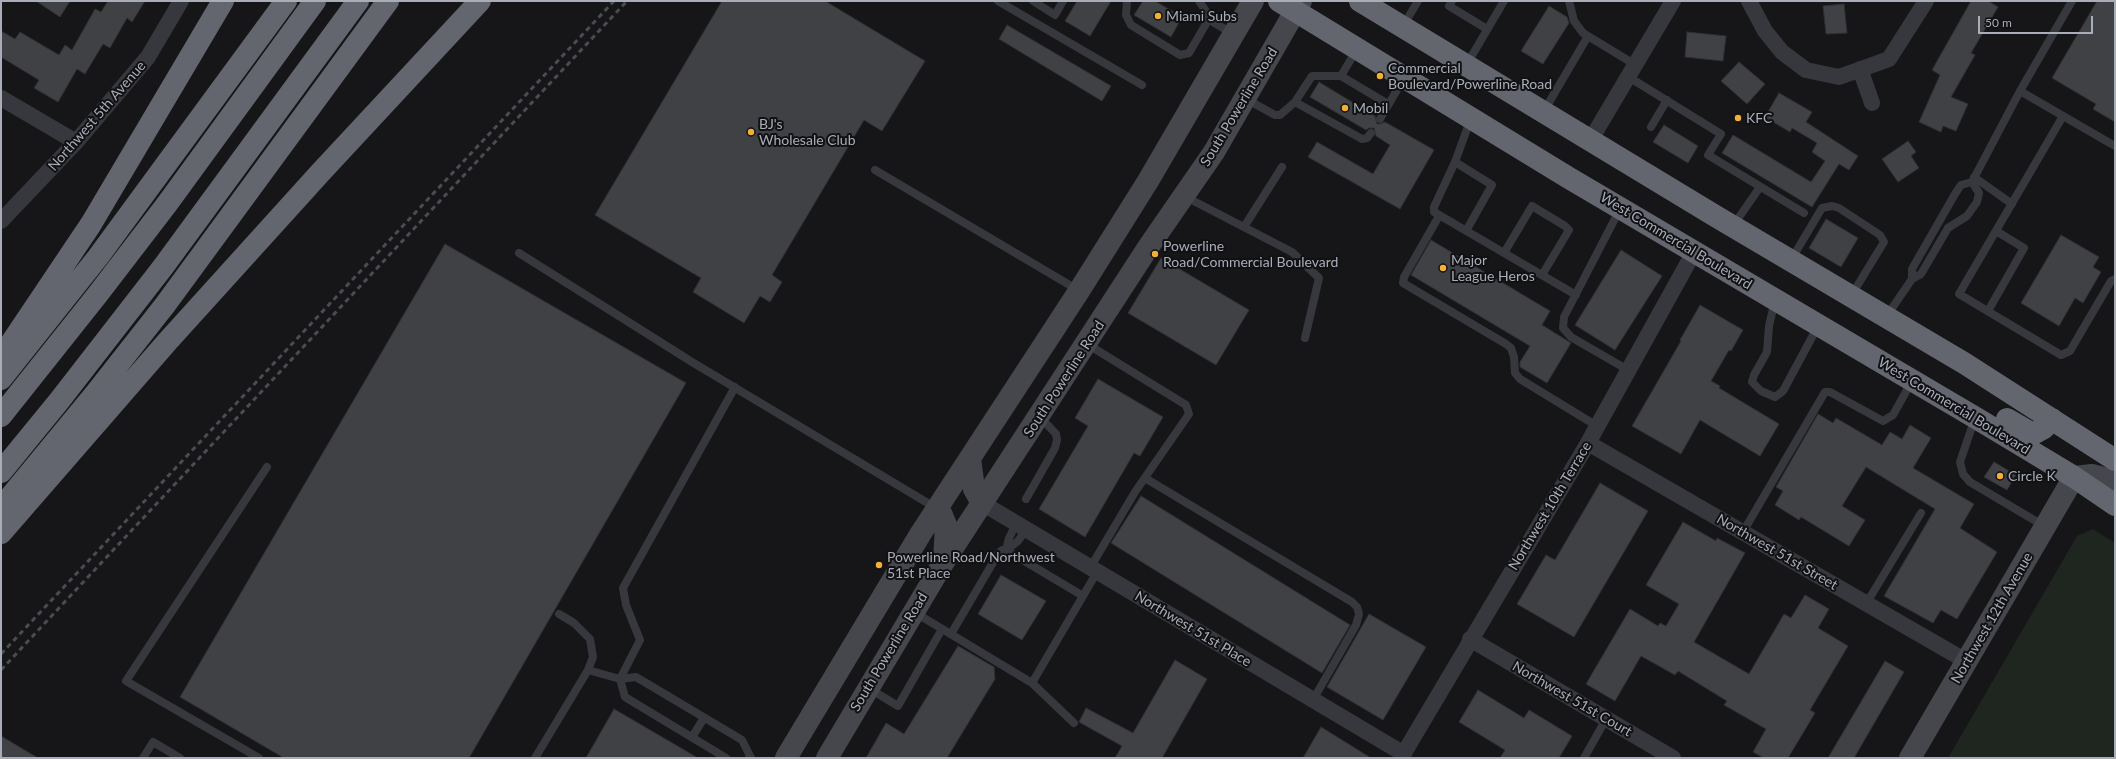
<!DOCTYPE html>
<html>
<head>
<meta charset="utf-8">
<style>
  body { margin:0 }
  #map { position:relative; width:2116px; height:759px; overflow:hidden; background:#161618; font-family:Lato,sans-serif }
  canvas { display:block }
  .frame { position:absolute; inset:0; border:2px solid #a8adb8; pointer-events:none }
  .scale { position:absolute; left:1978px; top:16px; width:115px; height:18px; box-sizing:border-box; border:2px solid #a8adb8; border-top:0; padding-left:5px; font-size:12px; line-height:14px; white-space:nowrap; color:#a8adb8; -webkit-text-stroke:3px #111113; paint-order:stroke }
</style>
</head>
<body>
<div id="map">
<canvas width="2116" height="759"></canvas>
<div class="frame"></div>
<div class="scale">50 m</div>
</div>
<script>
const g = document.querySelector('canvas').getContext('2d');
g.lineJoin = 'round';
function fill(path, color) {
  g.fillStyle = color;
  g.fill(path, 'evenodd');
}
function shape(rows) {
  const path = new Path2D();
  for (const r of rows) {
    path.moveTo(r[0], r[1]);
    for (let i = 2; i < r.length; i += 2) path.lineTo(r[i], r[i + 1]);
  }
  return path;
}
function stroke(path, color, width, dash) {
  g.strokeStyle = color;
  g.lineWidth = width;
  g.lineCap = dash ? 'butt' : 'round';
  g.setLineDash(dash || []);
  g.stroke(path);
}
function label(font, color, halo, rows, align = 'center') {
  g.font = font + ' Lato,sans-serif';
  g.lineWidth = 4;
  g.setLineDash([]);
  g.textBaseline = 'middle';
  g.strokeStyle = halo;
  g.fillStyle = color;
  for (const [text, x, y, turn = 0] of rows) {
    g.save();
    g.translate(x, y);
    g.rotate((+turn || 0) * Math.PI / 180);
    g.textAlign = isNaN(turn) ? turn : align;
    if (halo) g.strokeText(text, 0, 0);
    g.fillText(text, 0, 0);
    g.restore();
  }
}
const green = shape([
  [2093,529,2115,543,2115,758,1948,758,2077,536]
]);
const building = shape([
  [36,1,70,1,60,17,36,1],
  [108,1,145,1,132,22,127,18,110,48,103,44,85,74,77,69,58,102,34,88,39,80,1,57,1,31,15,39,20,32,59,55,65,45,72,50,95,9,101,12,108,1],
  [722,1,825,1,925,61,882,131,864,120,772,275,782,282,770,302,760,296,744,323,693,292,701,278,595,215,722,1],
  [1077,1,1111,1,1090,36,1065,21,1077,1],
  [1143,1,1155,1,1182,17,1171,37,1134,15,1143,1],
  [1971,1,1988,1,1998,7,1971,53,1975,55,1951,97,1968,104,1956,131,1943,126,1941,132,1919,122,1940,75,1932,70,1971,1],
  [2097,1,2115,1,2115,122,2093,109,2096,104,2052,78,2097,1],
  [1844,4,1847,33,1826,34,1823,6,1844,4],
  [1549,6,1567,17,1569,23,1543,64,1521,51,1549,6],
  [1007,25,1111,86,1102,101,999,39,1007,25],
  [1687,32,1726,36,1723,61,1685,57,1687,32],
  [1739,62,1765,84,1747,104,1721,81,1739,62],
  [1319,82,1375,116,1377,124,1380,124,1385,122,1434,150,1400,209,1308,157,1317,142,1373,174,1390,145,1376,136,1374,128,1369,128,1366,130,1310,97,1319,82],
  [1779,93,1812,112,1806,122,1858,156,1849,170,1839,164,1812,207,1722,153,1733,135,1811,182,1825,161,1812,152,1817,143,1792,128,1790,132,1765,117,1779,93],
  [1664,125,1698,146,1688,163,1653,142,1664,125],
  [1908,141,1916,152,1911,156,1919,168,1898,182,1882,159,1908,141],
  [1826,219,1858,238,1841,267,1809,248,1826,219],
  [2061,235,2099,257,2093,267,2101,272,2083,303,2075,298,2059,326,2021,303,2061,235],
  [1431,240,1550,311,1542,325,1571,343,1547,383,1520,367,1520,362,1530,346,1411,275,1431,240],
  [445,244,686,383,469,758,284,758,180,697,445,244],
  [1621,250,1662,276,1615,350,1575,325,1621,250],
  [1161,258,1249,310,1216,365,1128,313,1161,258],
  [1700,305,1743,330,1731,351,1729,350,1711,381,1720,386,1719,388,1779,424,1760,456,1700,420,1681,454,1632,426,1681,341,1680,340,1700,305],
  [1098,379,1163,417,1140,456,1134,453,1085,537,1039,509,1088,426,1075,418,1098,379],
  [1818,414,1833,423,1836,418,1882,445,1890,432,1902,439,1910,425,1931,438,1913,468,1974,504,1960,528,1997,552,1957,619,1941,610,1933,623,1884,596,1935,509,1866,467,1842,506,1865,520,1849,546,1801,517,1799,520,1775,505,1783,491,1776,487,1818,414],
  [1994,462,2016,475,2007,490,1984,477,1994,462],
  [1600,483,1648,511,1574,637,1517,604,1546,555,1555,560,1600,483],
  [1141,496,1350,625,1322,673,1111,543,1141,496],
  [1683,522,1716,541,1717,538,1745,553,1694,642,1749,674,1784,614,1791,618,1805,595,1829,609,1818,628,1848,646,1810,710,1815,713,1788,758,1764,758,1753,752,1766,729,1724,705,1727,701,1678,671,1675,675,1641,656,1615,701,1586,684,1630,609,1658,626,1660,623,1666,626,1679,604,1646,585,1683,522],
  [1001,575,1046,601,1022,640,978,614,1001,575],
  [1369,614,1426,647,1383,720,1327,687,1369,614],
  [958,646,994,667,995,679,947,758,866,758,886,723,904,734,958,646],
  [1175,660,1207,679,1162,758,1115,758,1122,746,1079,722,1086,708,1133,733,1175,660],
  [1885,661,1904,672,1854,758,1828,758,1885,661],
  [1478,690,1524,718,1529,710,1572,736,1559,758,1500,758,1505,750,1459,722,1478,690],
  [614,709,698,758,586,758,614,709],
  [1321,727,1371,758,1303,758,1321,727],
  [1,736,38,758,1,758,1,736]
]);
const lane = shape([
  [998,1,1142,85],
  [1033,1,1055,15,1063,1],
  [1127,1,1126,15,1131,25,1180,55,1189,53,1210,17,1199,1],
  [1452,1,1449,6,1487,29],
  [1569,1,1574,21,1583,33,1634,64],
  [1208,19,1233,34],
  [1403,26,1418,1],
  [1467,64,1504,1],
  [1341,76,1357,49],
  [1627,76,1721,134,1708,155,1804,213],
  [2020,91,2115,146],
  [1246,99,1275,115,1280,115,1295,102,1362,139,1367,138,1371,133],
  [1295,102,1312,76,1341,76,1388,104],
  [1544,111,1588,36],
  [2063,116,1959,294,2061,355,2070,351,2111,281,2115,279],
  [1471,118,1455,162,1434,207,1434,212,1576,295],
  [1380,119,1404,78],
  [1651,127,1667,100],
  [1455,162,1492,185,1466,231],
  [875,170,1078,290],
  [1974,177,2012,204],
  [1972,182,2020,91,2072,1],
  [1184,196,1292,252,1319,278,1305,338],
  [1620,209,1564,317,1563,328,1571,337,1628,370],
  [1439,216,1404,277,1403,283,1506,344,1511,348,1514,357,1515,373,1520,379,1597,426],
  [1733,226,1760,187],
  [1244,227,1282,167],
  [519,253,692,362,936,508],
  [1504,253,1532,206,1565,226,1569,230,1542,275],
  [1791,260,1822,208,1832,206,1839,208,1880,235,1884,242,1851,296],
  [1912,279,1912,269,1955,194,1961,185,1972,182],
  [1775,300,1769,326,1767,352,1754,375,1752,382,1761,391,1775,397,1783,391,1818,326],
  [1988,311,2024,248,1996,231],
  [1886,317,1912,279,1921,274,1948,228,1967,216,1977,202,1979,193,1972,182],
  [1087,344,1186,405,1189,414,1135,492,1090,568],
  [1975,418,1960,462,1963,474,1970,482,2044,526],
  [1145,478,1352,602,1357,607,1359,614,1356,625,1313,700],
  [1026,499,1055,448,1057,440,1056,434,1040,417],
  [1016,524,1009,538,1006,550,1018,541,1026,530],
  [1743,532,1825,392,1830,392,1883,421,1893,415,1912,381],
  [1866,604,1921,513],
  [914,612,1032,683],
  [559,614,574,623,590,639,593,657,588,670],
  [951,634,998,554,1002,550,1006,550,1083,596],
  [870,689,898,706,942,629],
  [1074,723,1032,683,1097,572],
  [692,737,704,718],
  [143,758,153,742,180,758],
  [259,758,126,681,267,467],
  [535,758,588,670,620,679,640,640,626,605,623,588,735,387],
  [726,758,625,697,620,679,636,677,742,740,751,758,749,758],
  [1584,758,1606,719]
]);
const street = shape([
  [1749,1,1765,31,1782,52,1806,70,1839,77,1889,59,1926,1],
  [1860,69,1872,103],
  [1,98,76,142],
  [1590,141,1673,1],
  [1,221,76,142,148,57,181,1],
  [1588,443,1966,661],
  [982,503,1404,754],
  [1470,639,1673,758],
  [1401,758,1588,443,1694,252]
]);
const secondary = shape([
  [970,458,974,489,982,503],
  [937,508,941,513,946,525,944,560],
  [786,758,921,533,1079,291,1148,181,1253,1],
  [827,758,943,563,1149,246,1214,152,1301,1],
  [1910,758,2074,477,2092,475,2115,481]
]);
const highway = shape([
  [1279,1,1569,178,1976,418,2074,477,2115,505],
  [1360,1,1717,217,1964,363,2115,460],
  [1,358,91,224,223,1],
  [1,379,98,257,286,1],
  [1,416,98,294,167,204,315,1],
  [2007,419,2033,434,2044,428,2052,419],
  [1,472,59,401,163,267,358,1],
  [1,508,95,394,165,305,388,1],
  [1,533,167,342,320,173,480,1]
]);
const rail = shape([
  [1,654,614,1],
  [1,670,627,1]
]);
const markers = [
  [1158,16,4,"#f2b134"],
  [1380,76,4,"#f2b134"],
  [1345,108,4,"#f2b134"],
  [1738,118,4,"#f2b134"],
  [751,132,4,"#f2b134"],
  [1155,254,4,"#f2b134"],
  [1443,268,4,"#f2b134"],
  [2000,476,4,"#f2b134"],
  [879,565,4,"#f2b134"]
];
const poiNames = [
  ["Miami Subs",1166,16],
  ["Commercial",1388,68],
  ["Boulevard/Powerline Road",1388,84],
  ["Mobil",1353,108],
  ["KFC",1746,118],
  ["BJ's",759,124],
  ["Wholesale Club",759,140],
  ["Powerline",1163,246],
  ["Road/Commercial Boulevard",1163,262],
  ["Major",1451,260],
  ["League Heros",1451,276],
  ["Circle K",2008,476],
  ["Powerline Road/Northwest",887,557],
  ["51st Place",887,573]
];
const streetNames = [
  ["South Powerline Road",1239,107,-59],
  ["Northwest 5th Avenue",97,116,-49],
  ["West Commercial Boulevard",1676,241,31],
  ["South Powerline Road",1064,379,-57],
  ["West Commercial Boulevard",1954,406,31],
  ["Northwest 10th Terrace",1550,506,-59],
  ["Northwest 51st Street",1777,552,30],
  ["Northwest 12th Avenue",1992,618,-60],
  ["Northwest 51st Place",1193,629,31],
  ["South Powerline Road",889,652,-59],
  ["Northwest 51st Court",1572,699,30]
];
fill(green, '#1e261f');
fill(building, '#404145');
stroke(building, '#303034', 1);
stroke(lane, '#37383d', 8);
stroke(street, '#37383d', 16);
stroke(secondary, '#45474d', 22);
stroke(highway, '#63666e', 22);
stroke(rail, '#4a4c52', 3, [5, 4]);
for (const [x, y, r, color] of markers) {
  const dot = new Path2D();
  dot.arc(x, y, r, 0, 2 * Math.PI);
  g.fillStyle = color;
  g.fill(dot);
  stroke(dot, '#111113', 1.5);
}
label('14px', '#a8adb8', '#111113', poiNames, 'left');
label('14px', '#a8adb8', '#111113', streetNames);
</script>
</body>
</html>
